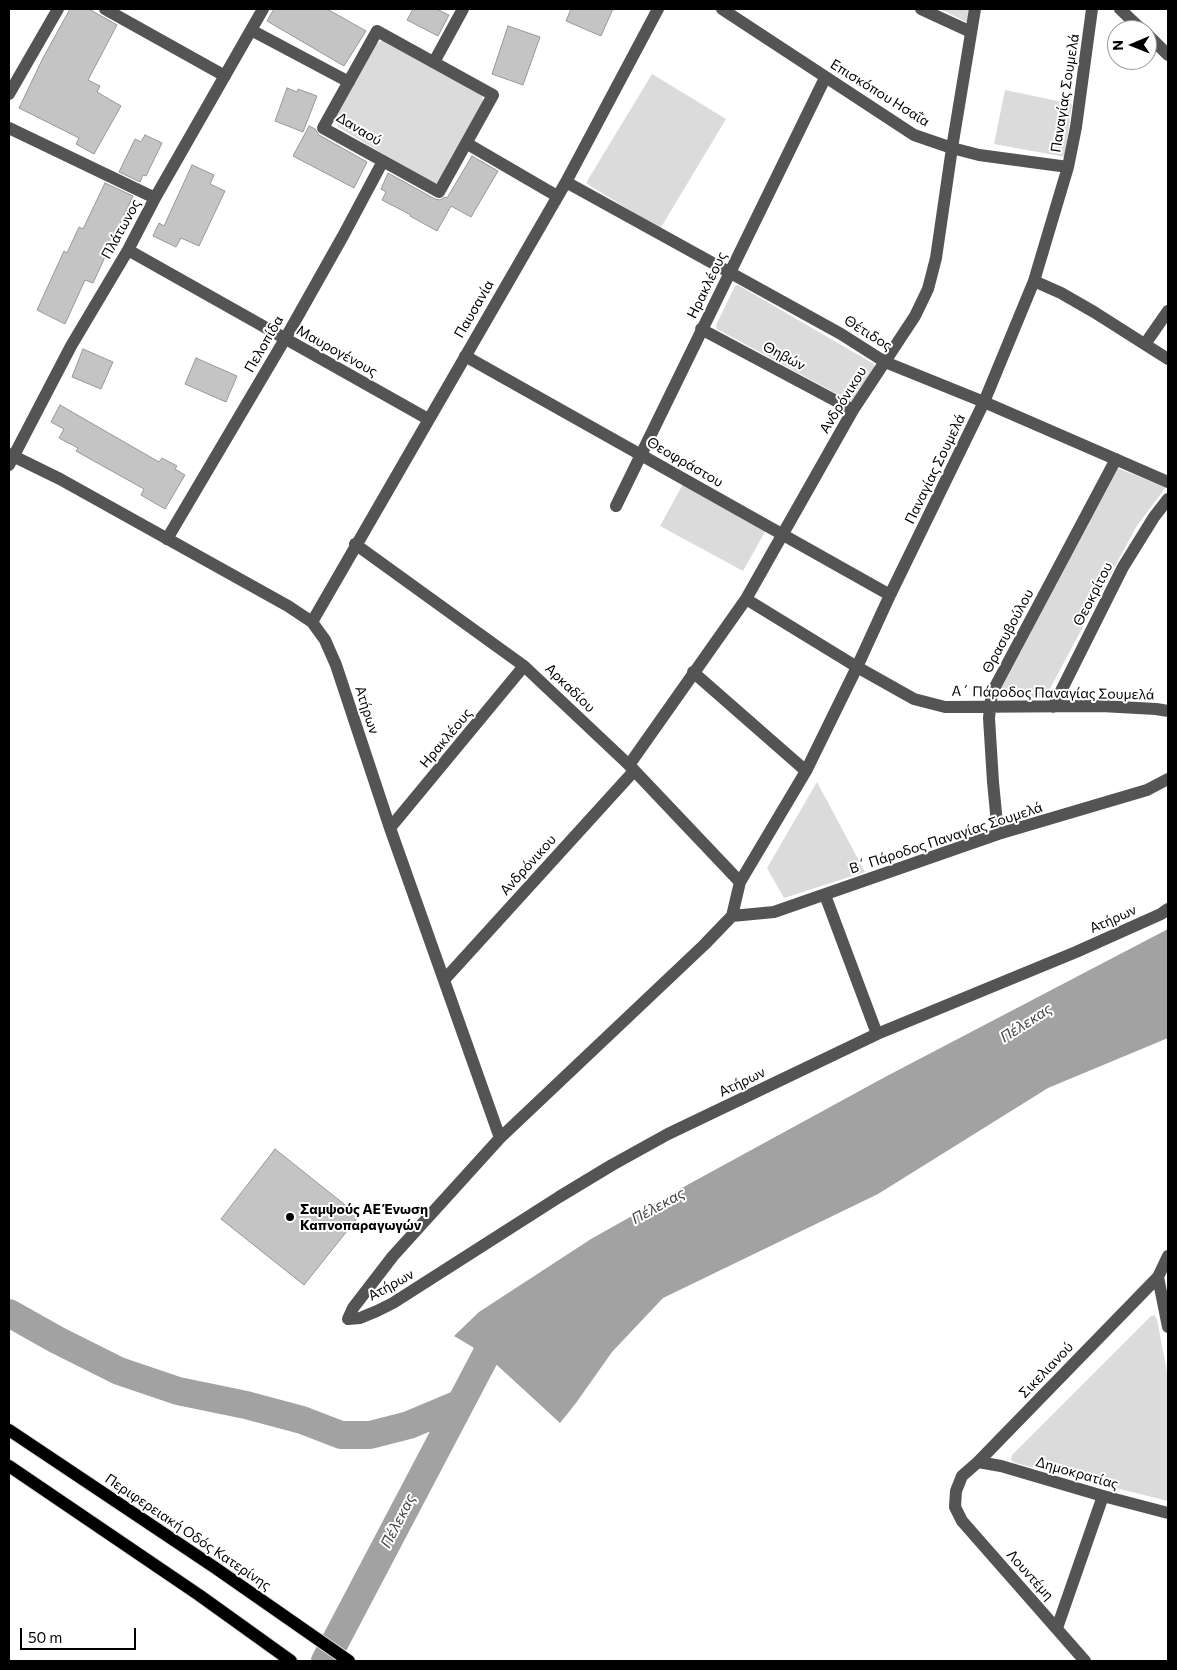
<!DOCTYPE html>
<html>
<head>
<meta charset="utf-8">
<style>
  body { margin:0 }
  #map { position:relative; width:1177px; height:1670px; overflow:hidden; background:#fff; font-family:Commissioner,sans-serif }
  canvas { display:block }
  .frame { position:absolute; inset:0; border:10px solid #000; pointer-events:none }
  .north { position:absolute; left:1107px; top:20px; width:50px; height:50px; box-sizing:border-box; background:#fff; border:1px solid #999; border-radius:50%; rotate:269deg; font-size:14px; font-weight:700; line-height:20px; text-align:center; color:#000 }
  .north::after { content:''; display:block; margin:auto; width:18px; height:22px; background:#000; clip-path:polygon(50% 0,100% 100%,50% 72%,0 100%) }
  .scale { position:absolute; left:20px; top:1628px; width:116px; height:22px; box-sizing:border-box; border:2px solid #000; border-top:0; padding-left:6px; font-size:15px; line-height:18px; white-space:nowrap; color:#000; -webkit-text-stroke:4px #fff; paint-order:stroke }
</style>
</head>
<body>
<div id="map">
<canvas width="1177" height="1670"></canvas>
<div class="frame"></div>
<div class="north">N</div>
<div class="scale">50 m</div>
</div>
<script>
const g = document.querySelector('canvas').getContext('2d');
g.lineJoin = 'round';
function fill(path, color) {
  g.fillStyle = color;
  g.fill(path, 'evenodd');
}
function shape(rows) {
  const path = new Path2D();
  for (const r of rows) {
    path.moveTo(r[0], r[1]);
    for (let i = 2; i < r.length; i += 2) path.lineTo(r[i], r[i + 1]);
  }
  return path;
}
function stroke(path, color, width, dash) {
  g.strokeStyle = color;
  g.lineWidth = width;
  g.lineCap = dash ? 'butt' : 'round';
  g.setLineDash(dash || []);
  g.stroke(path);
}
function label(font, color, halo, rows, align = 'center') {
  g.font = font + ' Commissioner,sans-serif';
  g.lineWidth = 4;
  g.setLineDash([]);
  g.textBaseline = 'middle';
  g.strokeStyle = halo;
  g.fillStyle = color;
  for (const [text, x, y, turn = 0] of rows) {
    g.save();
    g.translate(x, y);
    g.rotate((+turn || 0) * Math.PI / 180);
    g.textAlign = isNaN(turn) ? turn : align;
    if (halo) g.strokeText(text, 0, 0);
    g.fillText(text, 0, 0);
    g.restore();
  }
}
const green = shape([
  [940,9,970,9,968,23],
  [385,40,482,94,483,101,438,183,431,183,338,127,335,119,376,43],
  [652,74,726,119,660,229,586,183],
  [1005,90,1072,104,1065,157,994,144],
  [738,285,874,364,875,370,857,400,850,401,717,329,716,325,735,286],
  [1117,468,1166,487,1136,527,1045,698,997,697],
  [683,484,766,530,743,571,660,526],
  [817,782,865,872,784,898,767,868],
  [1154,1315,1157,1319,1168,1377,1168,1501,1015,1463,1011,1460,1012,1455,1150,1317]
]);
const water = shape([
  [1168,929,1168,1038,1048,1088,878,1194,663,1298,612,1352,576,1403,560,1423,486,1355,454,1336,479,1312,591,1239,689,1184,885,1077]
]);
const river = shape([
  [9,1313,57,1340,119,1371,178,1391,246,1405,302,1420,341,1435,370,1435,409,1425,459,1404],
  [325,1661,486,1355,496,1331,504,1323]
]);
const building = shape([
  [70,9,89,9,117,25,88,80,100,86,97,92,121,106,94,154,76,144,79,138,19,108,43,58,70,9],
  [274,9,327,9,366,31,344,66,267,21,274,9],
  [413,9,436,9,449,15,438,36,407,20,413,9],
  [571,9,613,9,601,36,566,21,571,9],
  [508,26,540,37,523,85,492,74,508,26],
  [287,88,297,92,298,89,317,96,303,132,275,121,287,88],
  [309,126,315,129,319,135,367,162,354,188,293,156,309,126],
  [145,135,162,143,146,176,143,175,140,182,119,172,135,139,141,142,145,135],
  [472,156,498,171,471,217,451,206,437,231,410,216,411,215,382,200,386,192,381,189,388,173,435,199,440,200,445,197,447,198,472,156],
  [192,165,214,175,210,184,225,191,199,246,181,238,176,247,153,236,159,223,164,226,192,165],
  [105,183,133,196,93,283,85,280,65,324,37,310,64,251,67,253,79,227,83,229,105,183],
  [83,349,113,362,101,389,72,377,83,349],
  [196,358,237,376,226,402,185,384,196,358],
  [60,405,159,462,162,458,177,466,175,469,185,475,165,509,141,495,144,489,76,451,78,448,59,438,64,429,51,422,60,405],
  [275,1149,359,1216,304,1285,221,1219,275,1149]
]);
const minor = shape([
  [105,9,225,76],
  [722,9,914,135,952,148,979,155,1068,167],
  [921,9,971,32],
  [1120,9,1142,30],
  [251,30,349,82],
  [377,31,493,95,439,192,323,128,377,31],
  [1147,34,1168,55],
  [434,62,463,9],
  [9,94,58,9],
  [9,128,155,198],
  [466,143,557,196],
  [566,182,841,334,885,362,984,402,1168,482],
  [128,250,428,419],
  [1034,281,1061,293,1094,312,1168,359],
  [701,329,853,410],
  [1145,344,1168,311],
  [465,356,890,595],
  [9,454,60,479,288,606,312,622,325,640,336,665,390,828,500,1138],
  [9,465,71,346,128,250,155,198,263,9],
  [616,506,825,78],
  [167,539,285,339,343,236,383,161],
  [355,544,524,666,629,765,740,882],
  [746,599,857,667,914,699,945,707,1101,706,1156,709,1168,711],
  [312,622,566,182,658,9],
  [693,672,806,771],
  [1053,707,1123,567,1154,517,1168,499],
  [629,765,746,599,853,410,915,316,928,289,936,258,952,148,975,9],
  [390,828,524,666],
  [998,834,993,782,989,718,991,699,995,687,1116,459],
  [825,895,877,1034],
  [732,916,740,882,806,771,857,667,890,595,984,402,1034,281,1068,167,1076,127,1092,9],
  [732,916,774,912,998,834,1147,790,1168,779],
  [444,980,634,771],
  [1158,1277,1168,1327],
  [348,1319,360,1318,377,1311,393,1303,559,1197,612,1165,668,1134,877,1034,1076,952,1161,914,1168,909],
  [348,1319,353,1308,393,1256,500,1138,704,945,732,916],
  [978,1462,1001,1466,1103,1496,1168,1513],
  [1057,1628,1103,1496],
  [1085,1661,962,1521,955,1507,956,1491,962,1476,978,1462,1158,1277,1168,1256]
]);
const major = shape([
  [9,1430,214,1567,349,1661],
  [9,1466,199,1595,291,1661]
]);
const markers = [
  [290,1217,5,"#000"]
];
const streetNames = [
  ["Επισκόπου Ησαΐα",880,93,32],
  ["Παναγίας Σουμελά",1065,93,-81],
  ["Δαναού",359,129,31],
  ["Πλάτωνος",121,229,-61],
  ["Ηρακλέους",707,285,-64],
  ["Παυσανία",474,309,-60],
  ["Θέτιδος",868,333,32],
  ["Πελοπίδα",264,344,-60],
  ["Μαυρογένους",337,351,29],
  ["Θηβών",784,356,28],
  ["Ανδρόνικου",843,400,-58],
  ["Θεοφράστου",685,462,30],
  ["Παναγίας Σουμελά",935,469,-64],
  ["Θεοκρίτου",1093,594,-63],
  ["Θρασυβούλου",1008,631,-62],
  ["Αρκαδίου",570,688,44],
  ["Α΄ Πάροδος Παναγίας Σουμελά",1053,693,1],
  ["Ατήρων",367,710,72],
  ["Ηρακλέους",446,738,-50],
  ["Β΄ Πάροδος Παναγίας Σουμελά",946,838,-18],
  ["Ανδρόνικου",528,865,-48],
  ["Ατήρων",1113,919,-24],
  ["Ατήρων",742,1082,-26],
  ["Ατήρων",391,1285,-29],
  ["Σικελιανού",1046,1370,-46],
  ["Δημοκρατίας",1077,1473,16],
  ["Περιφερειακή Οδός Κατερίνης",188,1532,34],
  ["Λουντέμη",1030,1575,48]
];
const poiNames = [
  ["Σαμψούς ΑΕ Ένωση",300,1209],
  ["Καπνοπαραγωγών",300,1225]
];
const waterNames = [
  ["Πέλεκας",1026,1023,-33],
  ["Πέλεκας",658,1206,-29],
  ["Πέλεκας",398,1521,-63]
];
fill(green, '#dbdbdb');
fill(water, '#a2a2a2');
stroke(river, '#a2a2a2', 28);
fill(building, '#c4c4c4');
stroke(building, '#989898', 1);
stroke(major, '#dbdbdb', 14);
stroke(minor, '#545454', 12);
stroke(major, '#000', 12);
for (const [x, y, r, color] of markers) {
  const dot = new Path2D();
  dot.arc(x, y, r, 0, 2 * Math.PI);
  g.fillStyle = color;
  g.fill(dot);
  stroke(dot, '#fff', 2);
}
label('14px', '#000', '#fff', streetNames);
label('bold 14px', '#000', '#fff', poiNames, 'left');
label('italic 15px', '#434343', '#fff', waterNames);
</script>
</body>
</html>
